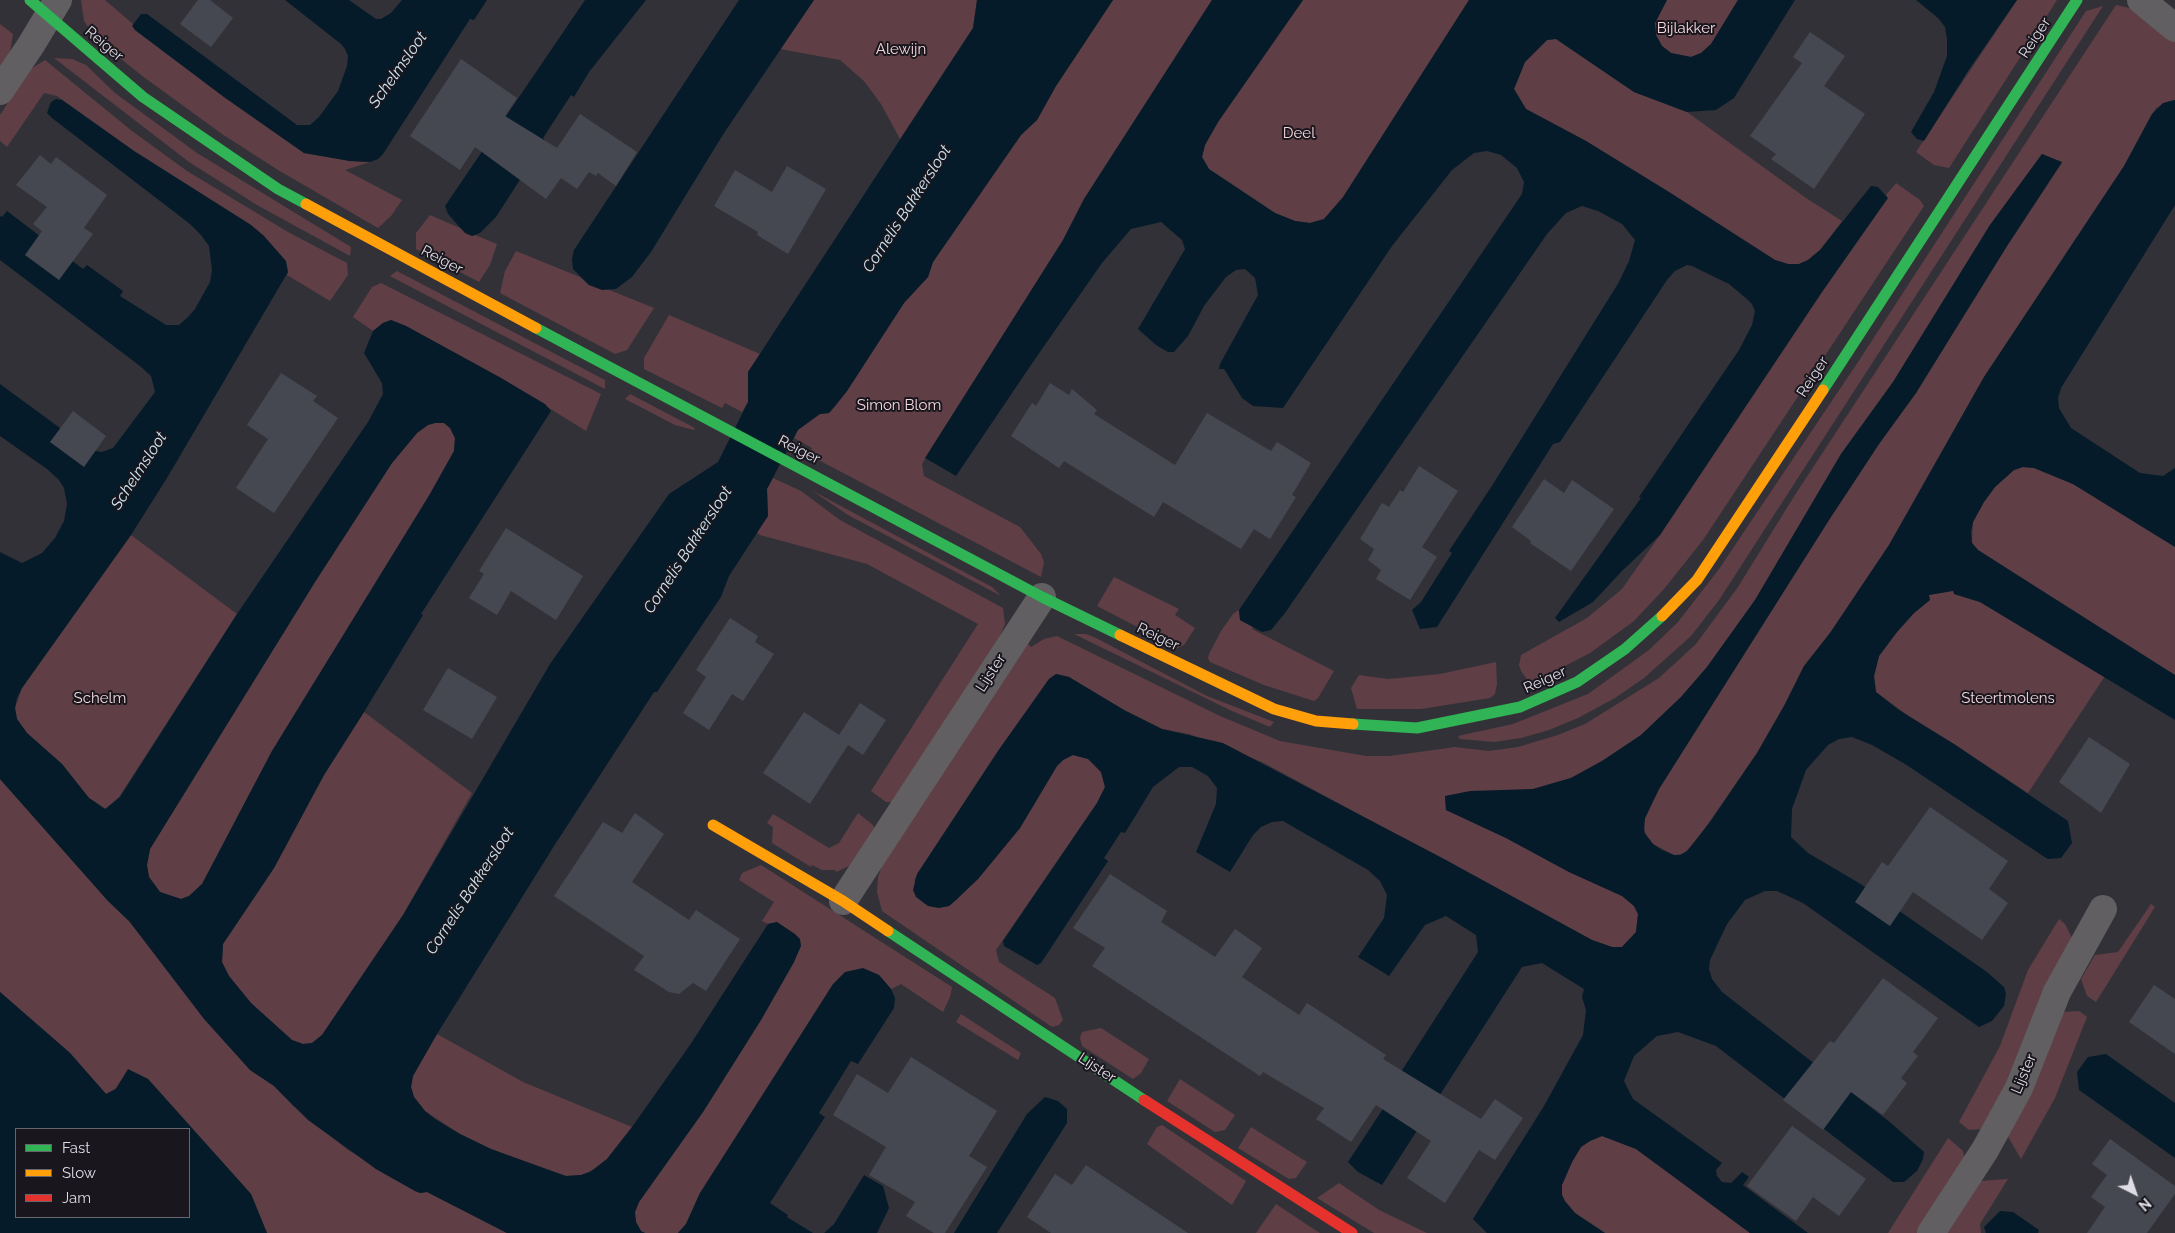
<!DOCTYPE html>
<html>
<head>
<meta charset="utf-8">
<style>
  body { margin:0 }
  #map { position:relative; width:2175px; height:1233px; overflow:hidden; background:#333138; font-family:Raleway,sans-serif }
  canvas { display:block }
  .legend { position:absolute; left:15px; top:1128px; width:175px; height:90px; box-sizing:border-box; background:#19171d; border:1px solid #68666d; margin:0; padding:6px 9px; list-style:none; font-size:15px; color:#dfdce5 }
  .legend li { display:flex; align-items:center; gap:10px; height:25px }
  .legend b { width:25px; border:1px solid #68666d }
  .north { position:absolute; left:2110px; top:1168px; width:50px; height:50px; -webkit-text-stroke:4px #19171d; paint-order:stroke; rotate:139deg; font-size:14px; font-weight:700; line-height:20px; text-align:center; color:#dfdce5 }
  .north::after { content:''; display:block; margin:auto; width:18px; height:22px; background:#dfdce5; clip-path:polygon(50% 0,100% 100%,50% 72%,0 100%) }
</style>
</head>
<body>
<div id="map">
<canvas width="2175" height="1233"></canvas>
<ul class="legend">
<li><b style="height:6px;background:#30b455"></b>Fast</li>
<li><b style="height:6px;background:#ff9f0a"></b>Slow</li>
<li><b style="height:6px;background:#e5322d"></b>Jam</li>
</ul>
<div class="north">N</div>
</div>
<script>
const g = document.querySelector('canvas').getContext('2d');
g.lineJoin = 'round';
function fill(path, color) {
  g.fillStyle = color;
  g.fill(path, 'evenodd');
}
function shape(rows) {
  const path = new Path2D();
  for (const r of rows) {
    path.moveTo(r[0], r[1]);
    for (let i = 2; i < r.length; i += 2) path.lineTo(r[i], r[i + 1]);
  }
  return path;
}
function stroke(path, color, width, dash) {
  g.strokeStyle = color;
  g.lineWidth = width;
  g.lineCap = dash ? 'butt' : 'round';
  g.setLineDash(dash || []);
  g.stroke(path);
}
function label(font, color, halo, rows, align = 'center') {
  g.font = font + ' Raleway,sans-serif';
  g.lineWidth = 4;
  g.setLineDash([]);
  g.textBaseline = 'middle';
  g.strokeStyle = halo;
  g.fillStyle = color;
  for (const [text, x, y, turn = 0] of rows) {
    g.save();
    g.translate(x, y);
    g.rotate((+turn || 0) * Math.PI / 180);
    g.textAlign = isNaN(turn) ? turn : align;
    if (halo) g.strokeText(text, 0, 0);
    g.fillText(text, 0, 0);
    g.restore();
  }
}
const green = shape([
  [81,0,105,0,133,24,135,30,224,97,304,153,350,161,370,162,345,170,402,200,391,216,378,228,278,170,222,134,145,78,116,55,92,33,84,21],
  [814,0,977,0,973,28,900,139,881,104,864,81,840,60,780,49],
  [1113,0,1212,0,1084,199,1063,240,922,464,924,476,1020,527,1041,554,1044,562,1041,577,809,455,812,448,794,438,798,429,820,414,829,413,835,407,847,391,904,303,928,277,933,262,1021,135,1037,120,1056,86],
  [1303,0,1469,0,1343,198,1324,219,1310,223,1295,221,1275,213,1209,169,1202,157,1205,145,1218,122],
  [1667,0,1738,0,1711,44,1701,53,1691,57,1671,53,1662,46,1656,35,1655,23],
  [2017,0,2057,0,1949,168,1934,165,1916,152],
  [2116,5,2134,9,2175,40,2175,100,2169,101,2156,108,2152,114,2124,166,1984,377,1889,545,1830,633,1804,666,1784,706,1757,753,1694,844,1683,854,1674,855,1653,844,1646,836,1643,823,1659,789,1829,520,1879,444,1916,393,2007,246,2062,163,2042,154,1990,225,1893,382,1841,454,1755,600,1707,667,1681,697,1641,735,1602,761,1571,778,1533,789,1445,796,1446,810,1506,838,1569,872,1622,896,1634,906,1638,914,1636,932,1622,947,1612,947,1592,940,1262,762,1189,734,1162,729,1124,710,1069,677,1056,674,1049,679,998,751,914,880,924,903,933,907,949,906,978,879,1020,828,1057,766,1063,760,1073,755,1088,759,1094,763,1101,772,1105,787,1097,803,996,950,999,962,1055,998,1063,1020,1059,1025,1052,1027,882,911,877,892,878,877,885,857,1017,654,1028,644,1031,647,1044,639,1057,636,1220,716,1280,741,1366,756,1390,756,1455,747,1489,751,1518,747,1558,735,1585,724,1659,678,1696,644,1738,587,1793,498],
  [2103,6,1719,600,1691,636,1644,678,1615,698,1578,718,1549,730,1521,738,1494,742,1460,739,1458,736,1513,724,1588,694,1649,650,1678,622,1719,569,1860,359,2086,11],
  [0,24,13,34,9,59,0,71],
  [1556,39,1634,92,1687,112,1806,198,1842,221,1820,250,1808,260,1799,264,1788,264,1775,260,1669,192,1586,141,1526,109,1514,89,1525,62,1547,40],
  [54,58,72,59,86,65,115,93,197,153,351,247,350,256,257,205,189,162],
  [45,60,132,131,187,171,288,232,347,263,348,275,330,301,287,275,288,272,264,236,251,225,134,151,57,96,44,93,7,147,0,141,0,115,29,70],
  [1896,183,1920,200,1924,206,1703,540,1664,589,1634,621,1590,653,1530,684,1521,671,1519,665,1521,655,1587,618,1622,589,1660,535,1822,292,1887,198,1886,195],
  [430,215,460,228,472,236,475,235,497,244,490,265,479,282,416,249,416,233],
  [516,251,580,277,589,285,607,289,654,308,627,350,615,354,500,293,505,271],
  [397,271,605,380,605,389,390,276],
  [381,283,601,394,586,431,501,378,406,326,391,320,383,323,373,331,353,317,372,287],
  [669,315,760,354,748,372,748,402,742,412,725,403,722,408,644,369,644,358],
  [630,394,695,428,694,430,675,425,625,399],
  [435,423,444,423,450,428,455,438,454,451,430,494,272,751,202,884,189,896,181,899,160,892,149,877,147,865,150,849,315,582,392,463,417,433,428,425],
  [2023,467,2034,468,2073,484,2175,547,2175,675,2084,619,1978,550,1972,543,1973,522,1984,502,1995,487,2014,470],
  [773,478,801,491,840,520,1003,608,1005,624,997,643,894,802,886,802,871,791,978,624,867,564,760,535,756,532,768,516,767,489],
  [811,490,992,587,1001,596,848,515],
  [131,535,237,614,119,797,106,809,89,798,62,764,27,733,17,719,15,708,22,688],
  [1114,577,1179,609,1175,615,1195,628,1184,645,1178,648,1097,606],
  [1954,590,1954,594,1980,602,2105,676,2028,793,1954,744,1918,723,1876,692,1874,677,1879,656,1897,632,1914,613,1930,600,1928,595],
  [1239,610,1240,620,1253,627,1252,629,1334,671,1318,698,1314,701,1264,685,1210,662,1208,658,1209,654,1221,631,1233,614],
  [1074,634,1085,634,1094,637,1207,696,1274,722,1270,727,1232,711],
  [1496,662,1497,684,1495,694,1490,698,1421,709,1357,709,1351,688,1359,675,1388,679,1440,674],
  [364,712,472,793,403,915,322,1035,312,1043,303,1044,292,1040,251,1003,229,976,222,962,223,944,274,868,324,775],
  [0,779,108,901,129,921,250,1070,274,1086,293,1106,348,1150,364,1159,376,1169,415,1191,420,1193,427,1192,507,1233,267,1233,251,1194,148,1079,128,1070,115,1089,106,1094,70,1053,0,992],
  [858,813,873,825,875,830,851,865,836,872,835,870,822,870,812,865,811,867,772,843,773,827,767,823,773,814,829,848,839,843],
  [761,865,952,987,950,997,943,1012,901,984,891,989,879,975,839,978,700,1193,686,1224,678,1233,645,1233,641,1231,636,1222,635,1212,639,1202,703,1112,761,1020,794,962,800,939,777,922,768,924,762,921,774,902,739,880,742,873],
  [2151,904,2155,907,2096,1002,2087,996,2081,979,2095,955,2118,952],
  [2059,919,2065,924,2073,940,2022,1053,1983,1129,1969,1130,1959,1122,2000,1046,2028,970],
  [2079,1011,2087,1017,2055,1098,2021,1159,2007,1135,2062,1012],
  [961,1014,1021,1053,1018,1060,956,1022],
  [1101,1028,1149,1059,1141,1073,1133,1079,1082,1046,1080,1038,1082,1032],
  [437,1034,523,1082,632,1127,607,1159,595,1169,581,1175,566,1176,549,1171,491,1149,460,1134,425,1111,414,1097,411,1087,413,1076],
  [1180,1079,1235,1115,1225,1130,1215,1132,1167,1101],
  [1162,1125,1246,1181,1232,1205,1147,1144,1157,1127],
  [1251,1127,1307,1162,1296,1178,1289,1179,1238,1148],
  [1602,1136,1636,1149,1750,1233,1605,1233,1575,1213,1564,1201,1562,1195,1562,1185,1572,1162,1581,1147,1590,1141],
  [1948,1138,1963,1151,1965,1161,1952,1182,1917,1233,1888,1233],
  [2008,1179,1980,1224,1981,1233,1946,1233,1980,1181],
  [1339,1183,1379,1210,1427,1233,1374,1233,1317,1198],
  [1276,1204,1309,1226,1320,1233,1256,1233]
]);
const water = shape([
  [285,0,349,0,376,19,381,19,391,13,402,0,487,0,474,20,470,19,383,154,378,159,370,162,350,161,304,153,224,97,135,30,132,26,141,14,147,14,297,125,310,125,319,117,338,91,347,66,348,56,345,49,341,44],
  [585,0,646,0,589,72,574,97,571,95,543,138,545,141,496,217,480,233,472,236,465,233,448,214,445,206],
  [739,0,814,0,724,133,651,252,632,277,616,289,602,290,589,285,573,269,572,259,574,250],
  [977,0,1113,0,1056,86,1037,120,1021,135,933,262,928,277,904,303,847,391,829,413,820,414,798,430,767,489,768,516,729,576,721,597,657,692,654,692,554,846,437,1034,413,1076,411,1087,414,1097,425,1111,435,1119,460,1134,491,1149,566,1176,581,1175,590,1172,607,1159,632,1127,690,1045,768,924,777,922,795,934,800,939,801,946,794,962,761,1020,703,1112,639,1202,635,1212,636,1222,641,1231,645,1233,507,1233,427,1192,420,1193,415,1191,376,1169,308,1120,274,1086,250,1070,204,1019,129,921,108,901,0,779,0,552,22,563,42,553,55,538,64,521,67,504,64,488,59,480,47,469,0,436,0,384,90,450,102,452,113,448,155,392,151,376,140,366,0,260,0,216,2,217,7,211,83,269,87,265,123,291,120,296,166,325,179,325,188,317,195,309,210,282,212,270,209,246,201,235,190,224,52,118,47,113,51,102,56,99,62,100,134,151,251,225,264,236,286,261,288,272,167,478,131,535,22,688,17,698,15,708,17,719,27,733,62,764,89,798,105,809,120,797,237,614,368,422,383,394,382,383,364,353,373,331,383,323,391,320,406,326,501,378,545,404,551,411,421,614,423,615,364,712,324,775,274,868,223,944,222,962,229,976,251,1003,292,1040,303,1044,312,1043,322,1035,403,915,550,664,669,494,718,462,748,402,748,372,973,28],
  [435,423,444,423,450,428,455,438,454,451,430,494,272,751,202,884,189,896,181,899,160,892,149,877,147,865,150,849,315,582,392,463,417,433,428,425],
  [1212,0,1303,0,1218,122,1205,145,1202,157,1209,169,1275,213,1295,221,1310,223,1324,219,1343,197,1469,0,1667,0,1655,23,1656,35,1662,46,1671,53,1691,57,1701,53,1711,44,1738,0,1795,0,1734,98,1716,110,1687,112,1634,92,1556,39,1547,40,1525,62,1514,89,1526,109,1586,141,1669,192,1775,260,1788,264,1799,264,1808,260,1820,250,1871,186,1878,187,1888,198,1822,292,1660,535,1622,571,1593,602,1559,622,1555,618,1641,498,1639,497,1739,350,1752,325,1755,311,1752,304,1747,299,1729,284,1692,266,1687,265,1675,271,1667,280,1560,442,1553,444,1437,627,1420,629,1412,610,1421,602,1452,553,1449,551,1495,481,1619,282,1629,261,1635,240,1622,224,1598,211,1582,206,1566,213,1547,234,1285,613,1271,630,1262,632,1240,620,1239,610,1522,194,1524,182,1517,168,1501,155,1487,151,1474,153,1452,170,1392,246,1283,408,1253,406,1242,398,1224,369,1219,369,1220,364,1258,295,1255,278,1245,269,1236,270,1226,277,1204,306,1188,336,1174,352,1168,352,1156,345,1138,329,1185,249,1182,240,1161,222,1131,229,1102,263,1033,362,956,476,925,458,1063,240,1084,199],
  [1916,0,2017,0,1968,71,1924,141,1917,139,1911,132,1934,92,1947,56,1947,39,1945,27,1938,18],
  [2175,100,2175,205,2061,388,2058,398,2059,408,2071,428,2140,473,2163,476,2175,468,2175,547,2073,484,2034,468,2023,467,2014,470,1995,487,1984,502,1973,522,1971,532,1972,543,1978,550,2175,675,2175,720,1980,602,1954,594,1953,591,1929,595,1930,600,1914,613,1897,632,1879,656,1874,676,1876,692,1899,710,1954,744,2068,821,2072,843,2061,858,2048,859,2043,856,1905,764,1872,745,1852,737,1839,739,1828,745,1806,770,1792,809,1791,837,1808,853,1859,883,1987,972,2004,987,2006,994,2004,1006,1992,1021,1979,1027,1803,903,1777,891,1765,891,1745,900,1727,924,1710,960,1709,969,1712,979,1722,992,1891,1123,1924,1152,1923,1159,1917,1171,1904,1182,1893,1182,1716,1046,1678,1032,1657,1036,1634,1056,1624,1081,1633,1099,1722,1163,1716,1170,1717,1176,1722,1182,1731,1183,1742,1172,1749,1177,1743,1185,1808,1233,1750,1233,1636,1149,1602,1136,1590,1141,1581,1147,1572,1162,1562,1185,1562,1195,1565,1201,1575,1213,1605,1233,1487,1233,1473,1219,1544,1106,1583,1035,1586,1010,1582,997,1584,989,1542,963,1522,967,1382,1185,1358,1172,1348,1162,1392,1095,1388,1092,1478,952,1476,935,1446,916,1425,925,1389,976,1358,957,1384,918,1387,895,1380,881,1368,870,1283,821,1272,822,1261,827,1253,835,1230,872,1196,852,1216,804,1217,788,1208,776,1192,767,1179,767,1153,787,1125,833,1121,832,1104,858,1108,861,1041,963,1037,965,1004,946,1003,941,1097,803,1105,787,1101,772,1088,759,1073,755,1063,760,1057,766,1020,828,978,879,955,901,949,906,939,908,928,906,916,897,913,890,917,874,998,751,1049,679,1056,674,1069,677,1124,710,1162,729,1223,743,1446,860,1592,940,1612,947,1622,947,1636,932,1638,914,1634,906,1622,896,1569,872,1506,838,1446,810,1445,796,1470,791,1533,789,1571,778,1602,761,1641,735,1681,697,1707,667,1755,600,1841,454,1893,382,1990,225,2042,154,2062,162,2007,246,1916,393,1879,444,1829,520,1659,789,1645,818,1644,832,1653,844,1662,850,1674,855,1680,855,1687,851,1710,822,1757,753,1784,706,1804,666,1830,633,1889,545,1984,377,2124,166,2152,114,2163,103],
  [863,968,879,975,891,989,895,998,894,1008,858,1064,851,1061,819,1113,825,1117,770,1203,788,1215,787,1217,813,1233,678,1233,686,1224,700,1193,833,984,845,972],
  [0,992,70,1053,106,1094,116,1089,128,1069,148,1079,251,1194,267,1233,0,1233],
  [16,1129,189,1129,189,1217,16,1217],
  [2106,1054,2175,1103,2175,1158,2079,1090,2077,1072,2088,1057],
  [1045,1097,1058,1101,1067,1109,1067,1123,997,1233,954,1233,1027,1114],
  [864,1175,883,1186,889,1208,877,1233,824,1233,834,1224],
  [2000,1211,2013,1212,2039,1230,2038,1233,1986,1233,1984,1227]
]);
const building = shape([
  [198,0,210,0,233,18,211,47,180,24],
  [1810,32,1845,56,1824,86,1865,114,1814,189,1771,159,1776,154,1750,136,1802,63,1793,57],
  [461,59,517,98,505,116,557,148,580,114,637,152,616,186,598,173,596,176,589,172,577,189,561,178,546,199,475,147,460,170,410,136],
  [40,155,51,164,56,157,107,195,84,228,93,234,59,280,25,255,42,231,33,224,47,207,16,185],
  [787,166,826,189,788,254,757,235,758,232,714,206,735,170,772,192],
  [281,373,317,396,313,401,338,418,274,513,236,488,268,439,247,425],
  [1050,383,1069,395,1072,389,1097,410,1094,414,1175,465,1207,413,1271,451,1277,442,1311,463,1292,495,1296,497,1270,539,1254,529,1241,549,1163,502,1154,517,1064,461,1059,468,1011,436,1032,403,1036,406],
  [73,411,106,436,84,467,50,442],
  [1419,466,1458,491,1422,547,1437,557,1410,600,1376,579,1381,570,1368,560,1374,549,1360,539,1382,503,1389,507,1400,490,1403,492],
  [1544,479,1564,493,1572,480,1614,509,1571,571,1530,543,1531,541,1512,527],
  [506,528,583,576,556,620,511,591,497,615,469,598,484,574,479,571],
  [730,618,758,636,755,642,774,654,743,701,732,694,709,730,683,713,706,677,696,670],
  [448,668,497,697,472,739,423,710],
  [860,703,886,720,863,755,848,745,810,804,763,773,804,712,839,735],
  [2089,737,2130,764,2101,813,2059,782],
  [1930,807,2008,861,1989,889,2008,903,1982,940,1913,892,1890,926,1855,902,1882,862,1888,866],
  [635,813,664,834,632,882,689,920,696,910,740,939,706,991,693,983,679,994,669,992,634,970,644,956,554,896,603,822,622,833],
  [1110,874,1167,911,1161,922,1215,957,1235,929,1262,948,1242,977,1299,1015,1307,1003,1386,1055,1383,1059,1481,1119,1495,1099,1523,1118,1495,1160,1479,1150,1445,1203,1407,1178,1431,1141,1376,1105,1351,1142,1316,1119,1324,1108,1263,1072,1260,1076,1092,966,1105,948,1073,928],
  [1883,978,1938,1018,1913,1052,1918,1056,1901,1078,1907,1083,1883,1115,1851,1092,1823,1130,1783,1100,1830,1041,1834,1043],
  [2154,985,2175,999,2175,1054,2129,1022],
  [911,1057,997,1111,969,1156,987,1167,945,1233,934,1233,906,1216,915,1202,869,1175,886,1147,833,1115,857,1074,888,1093],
  [1792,1126,1866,1179,1839,1216,1813,1197,1796,1221,1747,1186],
  [2110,1139,2175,1186,2175,1194,2147,1233,2087,1233,2105,1207,2091,1197,2107,1175,2092,1164],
  [1086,1165,1188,1233,1051,1233,1027,1217,1055,1174,1072,1185]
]);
const street = shape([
  [2141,0,2175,28],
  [0,91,31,45,58,0],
  [843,901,1042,597],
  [1931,1233,1985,1150,2019,1088,2057,992,2103,909]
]);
const fast = shape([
  [30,0,143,97,278,189,306,204],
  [536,328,1042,597,1120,635],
  [1823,390,2077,0],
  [1353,724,1417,728,1520,707,1577,682,1625,649,1662,616],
  [888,931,1144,1100]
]);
const slow = shape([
  [306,204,536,328],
  [1662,616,1697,580,1823,390],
  [1120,635,1274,709,1316,721,1353,724],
  [713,825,843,901,888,931]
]);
const jam = shape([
  [1144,1100,1352,1233]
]);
const parkNames = [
  ["Bijlakker",1686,28],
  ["Alewijn",901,49],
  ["Deel",1299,133],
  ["Simon Blom",899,405],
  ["Schelm",100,698],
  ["Steertmolens",2008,698]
];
const streetNames = [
  ["Reiger",2035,38,-57],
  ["Reiger",104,44,40],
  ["Reiger",442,260,28],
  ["Reiger",1813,377,-57],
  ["Reiger",799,450,27],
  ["Reiger",1158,637,26],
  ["Lijster",991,673,-57],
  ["Reiger",1545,680,-24],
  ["Lijster",1097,1068,33],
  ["Lijster",2024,1074,-67]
];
const waterNames = [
  ["Schelmsloot",398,70,-55],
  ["Cornelis Bakkersloot",907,209,-57],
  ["Schelmsloot",139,471,-57],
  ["Cornelis Bakkersloot",688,550,-57],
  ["Cornelis Bakkersloot",470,891,-57]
];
fill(green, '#5f3f45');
fill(water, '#051b29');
fill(building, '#464851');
stroke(street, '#615f62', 28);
stroke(fast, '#30b455', 11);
stroke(slow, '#ff9f0a', 11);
stroke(jam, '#e5322d', 11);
label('15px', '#f5d6db', '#19171d', parkNames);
label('15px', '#dfdce5', '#19171d', streetNames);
label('italic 16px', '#cce7f6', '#19171d', waterNames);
</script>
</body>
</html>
